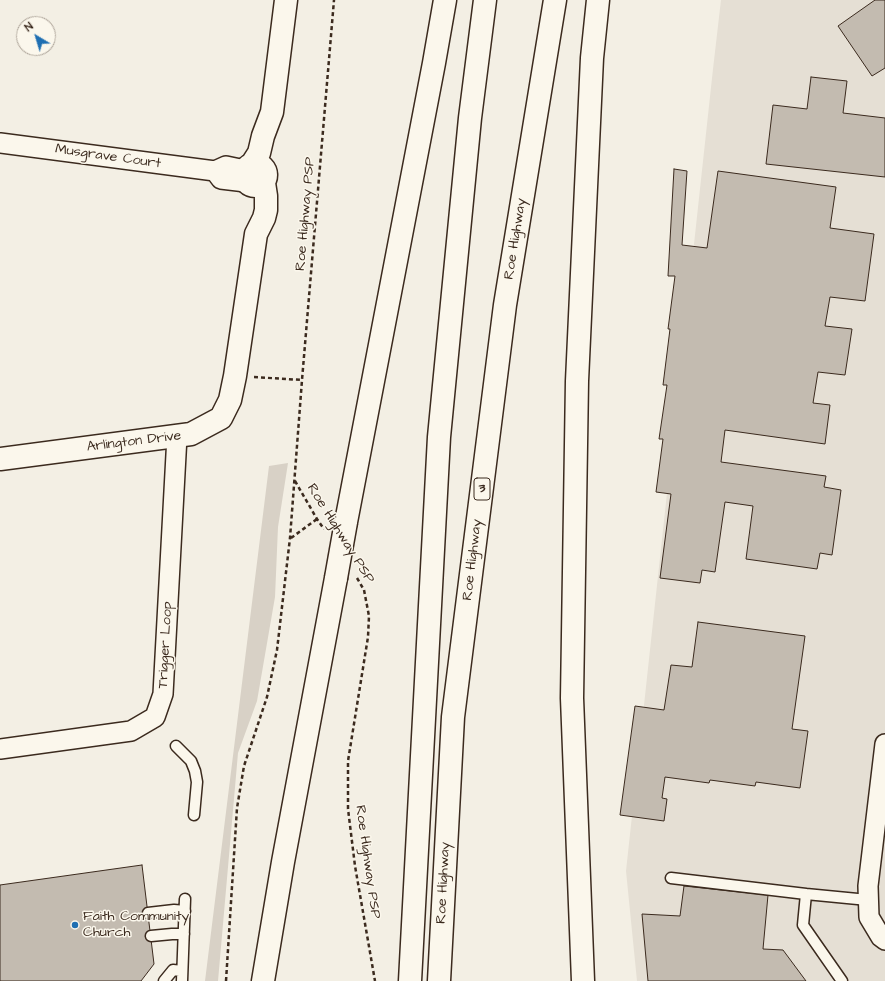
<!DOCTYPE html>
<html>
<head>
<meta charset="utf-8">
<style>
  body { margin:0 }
  #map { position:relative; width:885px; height:981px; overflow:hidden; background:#f3efe4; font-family:"Architects Daughter",sans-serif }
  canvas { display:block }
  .north { position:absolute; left:16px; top:16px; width:40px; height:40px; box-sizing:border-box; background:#fbf7ec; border:1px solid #aea59a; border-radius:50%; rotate:322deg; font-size:11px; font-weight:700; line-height:16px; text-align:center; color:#3b2a1e }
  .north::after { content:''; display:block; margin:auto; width:14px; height:18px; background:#1f6fb2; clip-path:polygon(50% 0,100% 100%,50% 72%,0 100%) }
</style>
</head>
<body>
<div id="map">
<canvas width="885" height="981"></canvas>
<div class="north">N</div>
</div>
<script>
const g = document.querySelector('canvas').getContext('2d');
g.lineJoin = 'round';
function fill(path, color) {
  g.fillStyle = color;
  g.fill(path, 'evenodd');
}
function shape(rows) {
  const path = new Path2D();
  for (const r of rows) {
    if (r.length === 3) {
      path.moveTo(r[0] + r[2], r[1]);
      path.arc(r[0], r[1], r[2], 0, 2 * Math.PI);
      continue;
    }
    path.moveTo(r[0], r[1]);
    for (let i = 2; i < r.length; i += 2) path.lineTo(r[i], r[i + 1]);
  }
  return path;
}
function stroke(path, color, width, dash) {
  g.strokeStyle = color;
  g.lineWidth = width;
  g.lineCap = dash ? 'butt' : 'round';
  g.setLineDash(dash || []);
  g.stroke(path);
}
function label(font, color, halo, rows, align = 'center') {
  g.font = font + ' "Architects Daughter",sans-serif';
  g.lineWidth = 3;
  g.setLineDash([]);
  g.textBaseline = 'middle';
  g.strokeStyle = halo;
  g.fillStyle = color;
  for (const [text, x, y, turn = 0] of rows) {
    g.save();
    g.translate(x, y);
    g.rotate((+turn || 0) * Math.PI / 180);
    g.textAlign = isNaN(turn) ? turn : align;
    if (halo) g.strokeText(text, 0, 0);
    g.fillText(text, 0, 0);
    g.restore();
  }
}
const built = shape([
  [721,0,885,0,885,981,637,981,626,871,713,69]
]);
const green = shape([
  [288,463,278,527,275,597,257,701,238,753,218,981,205,981,269,466]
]);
const building = shape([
  [875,0,885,0,885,68,872,76,838,26,875,0],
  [811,77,847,81,843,113,885,118,885,177,766,164,773,105,807,109,811,77],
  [674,169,687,171,682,245,707,248,718,171,836,187,830,228,874,234,865,301,830,297,825,326,852,329,845,375,818,372,813,403,830,405,825,444,725,430,721,462,826,476,824,487,841,490,832,555,820,553,817,569,746,559,753,506,725,502,715,572,702,570,700,583,660,578,671,494,656,492,663,439,659,439,667,385,663,385,670,329,668,329,675,276,668,276,674,169],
  [698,622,805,636,792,729,808,731,800,788,756,782,755,786,710,780,709,783,665,777,662,798,667,799,664,821,620,815,635,706,664,710,671,665,692,667,698,622],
  [142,865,154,964,141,981,0,981,0,885,142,865],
  [684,886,768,895,763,949,783,950,806,981,648,981,642,914,680,916,684,886]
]);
const path = shape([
  [254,377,302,380],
  [295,481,317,519,324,529],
  [291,538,317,519],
  [357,578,364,590,369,616,368,637,348,761,348,809,355,866,375,981],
  [226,981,237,808,244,766,267,697,277,650,290,538,302,380,334,0]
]);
const lane = shape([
  [176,746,191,761,195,771,197,782,194,815],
  [671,878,806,894],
  [148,913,174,910,185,911],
  [151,936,172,934,184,934],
  [164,981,173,970,182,971],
  [182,981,185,899],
  [842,981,803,925,806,894,868,900]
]);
const street = shape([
  [0,143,215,171],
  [245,170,226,166,215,171,221,179,246,182],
  [885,744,868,886,869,917,881,937,885,940],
  [0,749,131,731,155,717,163,694,177,436]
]);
const secondary = shape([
  [255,175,11],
  [252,164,259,153,263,136,272,112,286,0],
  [0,459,191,434,221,418,230,400,235,376,256,234,264,218,266,210,266,196,264,183]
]);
const highway = shape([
  [346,522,434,63,445,0],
  [263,981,283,862,336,578],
  [410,981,439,437,470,118,485,0],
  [439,981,453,717,505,305,555,0],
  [583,981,572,698,577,381,592,58,598,0]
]);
const highwayBridge = shape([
  [336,578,346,522]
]);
const markers = [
  [75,925,4,"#1f6fb2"]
];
const shields = [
  [482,489,16]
];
const shieldNames = [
  ["3",482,489]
];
const streetNames = [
  ["Musgrave Court",108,157,8],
  ["Roe Highway PSP",306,214,-85],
  ["Roe Highway",516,239,-81],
  ["Arlington Drive",134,442,-7],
  ["Roe Highway PSP",340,534,58],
  ["Roe Highway",473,560,-83],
  ["Trigger Loop",166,645,-87],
  ["Roe Highway PSP",367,862,82],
  ["Roe Highway",444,883,-87]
];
const poiNames = [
  ["Faith Community",83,917],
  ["Church",83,933]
];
fill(built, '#e5dfd4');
fill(green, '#d8d1c6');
fill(building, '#c3bbb0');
stroke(building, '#3b2a1e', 1);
stroke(lane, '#3b2a1e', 13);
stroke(street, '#3b2a1e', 22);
stroke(secondary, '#3b2a1e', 25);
stroke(highway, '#3b2a1e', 25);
stroke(path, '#3b2a1e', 2.5, [4, 3]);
stroke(lane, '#fbf7ec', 10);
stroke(street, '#fbf7ec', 19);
stroke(secondary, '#fbf7ec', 22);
stroke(highway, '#fbf7ec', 22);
stroke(highwayBridge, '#3b2a1e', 25, []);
stroke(highwayBridge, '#fbf7ec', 22);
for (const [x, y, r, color] of markers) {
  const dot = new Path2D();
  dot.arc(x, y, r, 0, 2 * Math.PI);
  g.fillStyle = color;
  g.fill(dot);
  stroke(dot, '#fbf7ec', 1.5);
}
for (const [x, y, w] of shields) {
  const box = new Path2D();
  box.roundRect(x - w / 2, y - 11, w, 22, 3);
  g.fillStyle = '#fbf7ec';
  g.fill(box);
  stroke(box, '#3b2a1e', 1);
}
label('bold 13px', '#3b2a1e', null, shieldNames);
label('14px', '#3b2a1e', '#fbf7ec', streetNames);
label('14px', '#3b2a1e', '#fbf7ec', poiNames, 'left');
</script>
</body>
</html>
